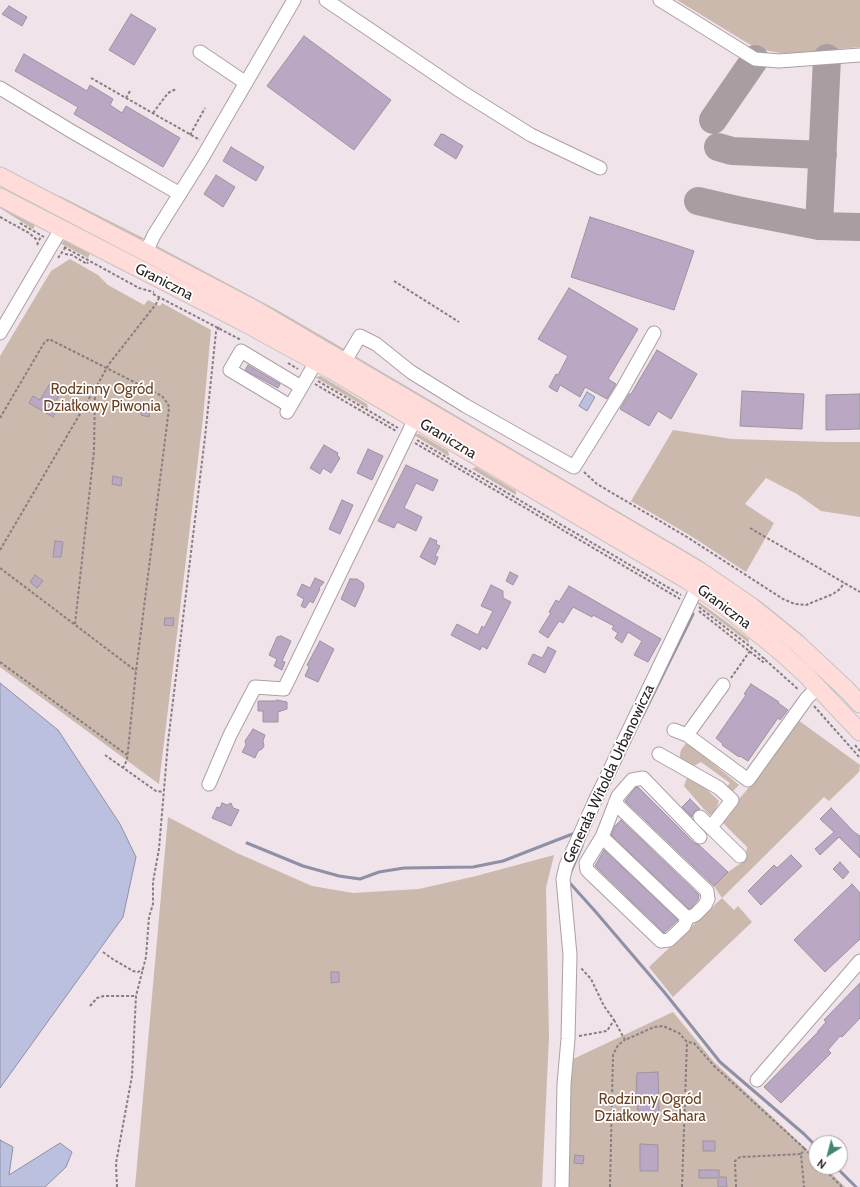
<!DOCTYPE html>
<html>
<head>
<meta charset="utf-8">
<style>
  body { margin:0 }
  #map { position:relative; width:860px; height:1187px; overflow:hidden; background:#f0e3e9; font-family:Cabin,sans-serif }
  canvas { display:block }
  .north { position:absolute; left:808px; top:1135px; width:40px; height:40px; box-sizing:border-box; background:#fff; border:1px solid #a7a5a6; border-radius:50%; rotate:216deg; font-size:11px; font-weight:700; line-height:16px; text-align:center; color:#241f21 }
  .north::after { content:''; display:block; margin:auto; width:14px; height:18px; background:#428577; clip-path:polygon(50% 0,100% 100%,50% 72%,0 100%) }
</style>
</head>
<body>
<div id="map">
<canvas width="860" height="1187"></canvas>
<div class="north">N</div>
</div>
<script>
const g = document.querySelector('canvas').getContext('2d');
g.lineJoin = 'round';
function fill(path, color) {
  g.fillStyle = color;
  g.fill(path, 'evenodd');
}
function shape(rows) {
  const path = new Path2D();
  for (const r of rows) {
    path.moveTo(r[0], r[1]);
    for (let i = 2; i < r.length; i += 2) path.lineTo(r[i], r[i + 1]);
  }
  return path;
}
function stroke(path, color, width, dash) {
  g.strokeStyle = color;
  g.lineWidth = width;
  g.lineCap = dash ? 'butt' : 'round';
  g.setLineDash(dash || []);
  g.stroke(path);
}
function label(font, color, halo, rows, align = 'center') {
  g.font = font + ' Cabin,sans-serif';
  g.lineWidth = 3.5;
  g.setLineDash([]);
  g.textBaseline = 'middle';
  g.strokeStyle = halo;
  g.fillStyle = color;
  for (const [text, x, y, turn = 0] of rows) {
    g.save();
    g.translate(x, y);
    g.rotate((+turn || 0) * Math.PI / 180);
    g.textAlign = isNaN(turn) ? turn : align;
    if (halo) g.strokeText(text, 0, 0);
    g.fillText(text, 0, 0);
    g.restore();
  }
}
const green = shape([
  [677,0,860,0,860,47,785,54,759,49,749,44],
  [60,196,145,239,140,240,57,197],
  [0,204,36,223,33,229,0,208],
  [66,240,73,241,90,253,88,258,60,243],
  [155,245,277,310,344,349,344,350,342,351,157,249],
  [70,259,98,275,108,285,144,305,148,300,160,306,162,303,211,330,203,418,159,784,0,667,0,356,51,271],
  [355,356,699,559,763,603,806,638,793,631,355,359],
  [321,376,367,404,368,407,367,408,315,377],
  [673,430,732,439,829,442,860,442,860,517,821,511,797,494,766,478,745,504,774,523,746,572,691,536,631,501],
  [416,434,419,434,448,451,449,455,448,456,414,435],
  [476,467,516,491,516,495,472,469],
  [694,601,699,602,728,623,749,639,749,643],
  [798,720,860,765,859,772,829,801,824,797,722,898,734,910,738,906,752,922,673,997,649,967,722,898,714,886,728,872,741,863,746,854,747,847,720,820,746,791],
  [687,742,739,785,731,793,725,789,730,783,701,762,690,768,679,760,681,750],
  [687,778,703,786,719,801,714,814,709,815,684,786],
  [168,817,237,853,312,886,353,893,419,889,476,876,554,855,546,888,549,1037,542,1187,135,1187],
  [673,1012,714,1062,816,1158,816,1167,825,1167,845,1187,567,1187,571,1060]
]);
const water = shape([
  [587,392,595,397,587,411,579,406,587,392],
  [0,683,58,730,120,824,136,857,123,917,0,1088,0,683],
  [0,1140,13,1147,9,1175,60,1143,72,1152,66,1167,45,1187,0,1187,0,1140]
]);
const stream = shape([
  [642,717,693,614],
  [247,843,303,866,339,876,360,879,379,872,404,868,473,867,503,861,575,833],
  [570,874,582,846],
  [568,881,595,911,665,993,720,1062,804,1134,816,1146],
  [836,1167,856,1187]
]);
const taxiway = shape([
  [713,120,755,59],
  [718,147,732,151,823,155],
  [698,201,737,210,819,226,860,227],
  [819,226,827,58]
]);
const building = shape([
  [9,6,27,17,22,26,2,14,9,6],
  [131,14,156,29,134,65,109,50,131,14],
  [304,36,391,100,354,150,267,86,304,36],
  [24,54,87,91,90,85,113,99,110,105,122,113,126,106,180,138,163,167,74,114,78,107,15,71,24,54],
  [441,134,442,135,443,134,463,146,456,159,434,145,441,134],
  [231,147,264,167,256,181,223,161,231,147],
  [216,175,235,187,223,207,204,194,216,175],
  [590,217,694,251,674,310,571,277,590,217],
  [569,288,638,329,608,379,616,384,607,399,585,387,580,397,560,385,557,392,549,387,556,374,558,375,568,356,538,339,569,288],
  [657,350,697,374,671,419,658,411,649,426,620,409,629,394,631,394,657,350],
  [248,365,280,384,278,388,245,370,248,365],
  [51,382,63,389,52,407,57,410,53,417,29,403,33,396,40,400,51,382],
  [742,391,804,394,802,429,740,426,742,391],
  [860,394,860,429,826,430,826,395,860,394],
  [142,407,150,409,149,417,141,415,142,407],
  [324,445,338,453,337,455,340,458,331,473,323,468,320,474,310,468,324,445],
  [368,449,383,456,372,480,357,473,368,449],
  [406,465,438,480,433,491,416,483,404,508,422,517,416,531,397,522,394,528,378,521,406,465],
  [113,476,122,478,121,486,112,484,113,476],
  [342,500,353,505,340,534,329,529,342,500],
  [430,538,437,541,436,544,440,546,435,556,438,557,435,565,420,557,430,538],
  [55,541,63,542,61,557,53,557,55,541],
  [510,572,518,576,513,585,506,581,510,572],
  [35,575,43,581,37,588,30,582,35,575],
  [315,578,324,582,319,588,320,589,313,603,310,601,305,608,301,606,304,599,297,595,302,584,310,588,315,578],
  [350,579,357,579,363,583,364,587,355,607,341,599,350,579],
  [491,585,503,591,503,598,511,602,487,649,482,646,480,650,451,635,457,624,478,635,482,626,484,628,493,611,481,606,491,585],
  [569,586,661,639,648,662,634,655,642,641,628,632,622,643,615,638,618,633,612,629,614,626,593,615,592,617,573,607,563,623,559,621,548,638,539,632,551,613,549,612,556,600,559,602,569,586],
  [165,618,174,618,173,626,164,625,165,618],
  [281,636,291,641,282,661,285,662,282,670,274,666,277,659,269,655,277,637,281,636],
  [320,641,334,649,318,682,305,676,309,667,307,665,320,641],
  [548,647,556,651,545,673,528,664,533,654,542,658,548,647],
  [751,684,779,702,778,703,788,710,780,720,778,718,748,761,740,756,739,757,722,745,723,744,716,738,746,695,744,694,751,684],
  [277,700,287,702,287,709,278,712,278,722,263,722,263,711,258,711,258,701,276,701,277,700],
  [253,729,265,735,263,741,264,746,262,749,258,751,255,758,242,752,246,745,245,741,253,729],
  [636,787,638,787,694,843,699,845,728,872,714,886,625,801,636,787],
  [690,799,700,809,694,812,692,817,682,807,690,799],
  [222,803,227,805,231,803,233,808,239,810,231,826,212,818,217,807,220,808,222,803],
  [831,808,854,832,860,836,860,858,839,837,820,855,815,849,834,832,820,819,831,808],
  [621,820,699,895,698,900,691,908,689,909,611,835,615,826,621,820],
  [604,850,678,920,665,932,664,933,595,866,604,850],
  [791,855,802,866,761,905,748,891,774,865,777,868,791,855],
  [840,862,849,872,843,879,833,869,840,862],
  [852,884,860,893,860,939,825,972,794,940,852,884],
  [331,972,339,972,339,982,331,983,331,972],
  [860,983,860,1018,842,1037,840,1036,828,1050,831,1053,781,1103,764,1087,818,1032,818,1031,826,1022,824,1020,860,983],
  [658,1072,659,1112,638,1113,636,1096,637,1073,658,1072],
  [703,1141,715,1141,715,1151,703,1151,703,1141],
  [640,1144,658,1145,658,1171,640,1171,640,1144],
  [575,1155,584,1156,583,1164,574,1163,575,1155],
  [699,1170,719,1170,719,1177,726,1177,727,1187,718,1187,718,1178,699,1178,699,1170]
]);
const path = shape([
  [91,78,200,140],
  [126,98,130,91],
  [153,113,168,93,176,89],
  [190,135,205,108],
  [0,217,29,233,37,240],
  [20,223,44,237],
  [37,245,41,236],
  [64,247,139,288,154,292],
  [65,254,72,255,87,264,88,262],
  [58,258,65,248],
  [394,281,459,322],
  [153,294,241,340],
  [288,363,298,369],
  [318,381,398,428],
  [315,384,396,431],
  [0,418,44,343,49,339,158,394,162,396,168,404,169,408,136,671,127,760,123,768],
  [417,440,681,595],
  [415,443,680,599],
  [584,472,597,484,687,537,783,599,795,604,806,605,833,594,840,589,844,583],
  [750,528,860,592],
  [0,550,94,390],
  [0,568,136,671],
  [699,607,752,648,799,690],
  [699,611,763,662,765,658],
  [75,624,94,451,95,389,109,364,156,304,160,296],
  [0,662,127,755],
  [731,678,752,648],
  [814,706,860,758],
  [855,745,860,751],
  [105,755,156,791,163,792],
  [103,952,111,958,133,971,138,972,143,969],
  [90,1006,97,998,104,996,136,996],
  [614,1020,625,1040,654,1027,663,1026,679,1033,687,1042,694,1043,714,1066,805,1149],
  [579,1036,607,1031,614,1020,604,1006,591,979,581,968],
  [801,1154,805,1149,816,1161],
  [822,1167,842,1187],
  [117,1187,116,1163,132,1076,136,996,146,957,149,917,153,904,153,882,159,849,168,742,205,437,216,332,220,325],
  [610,1187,613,1055,618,1045,625,1040],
  [682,1187,687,1042],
  [736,1187,735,1161,740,1157,801,1154,804,1187]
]);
const minor = shape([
  [326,0,462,92,531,135,600,168],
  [660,0,755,59,779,61,860,55],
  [200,52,246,83],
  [0,88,71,131,180,194],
  [146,252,154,235,201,160,294,0],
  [0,333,61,229],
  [345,361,360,336,376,344,411,372,466,406,574,467,622,390,654,333],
  [290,406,230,370,241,351,301,387],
  [287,412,316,362],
  [674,730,687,735,748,780,807,698,818,687],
  [687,735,723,685],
  [659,754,719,788,732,800,711,827],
  [209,784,230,735,255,687,284,689,415,419],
  [615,803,707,891,708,899,705,905,695,915,687,918,684,926,669,940,661,941,587,870,586,863,602,837,618,796,632,780,643,778,700,837],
  [700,817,740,856],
  [602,837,687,918],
  [757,1080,860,961],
  [562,1187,564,1084,568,1039,570,955,563,879,566,866,594,803,693,596,699,588]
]);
const major = shape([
  [0,176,256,310,700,571,751,606,798,644,846,689,860,704],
  [0,197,241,321,331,370,685,579,723,605,782,653,806,675,860,732]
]);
const streetNames = [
  ["Graniczna",164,282,27],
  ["Graniczna",448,439,31],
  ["Graniczna",724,607,37],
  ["Generała Witolda Urbanowicza",609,774,-65]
];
const parkNames = [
  ["Rodzinny Ogród",102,390],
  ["Działkowy Piwonia",102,407],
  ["Rodzinny Ogród",650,1100],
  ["Działkowy Sahara",650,1117]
];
fill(green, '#cbb9ad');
fill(water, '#bcc0df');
stroke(water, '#8e90a6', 1);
stroke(stream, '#8e90a6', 3);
stroke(taxiway, '#a89ea2', 28);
fill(building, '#b9a7c3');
stroke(building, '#9b949e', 1);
stroke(minor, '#aca0a6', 15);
stroke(major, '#c6c5c5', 19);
stroke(path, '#877e82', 2, [3, 2]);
stroke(minor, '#fff', 13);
stroke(major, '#ffdcda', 17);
label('15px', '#241f21', '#fff', streetNames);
label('15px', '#6a4020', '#fff', parkNames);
</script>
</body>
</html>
